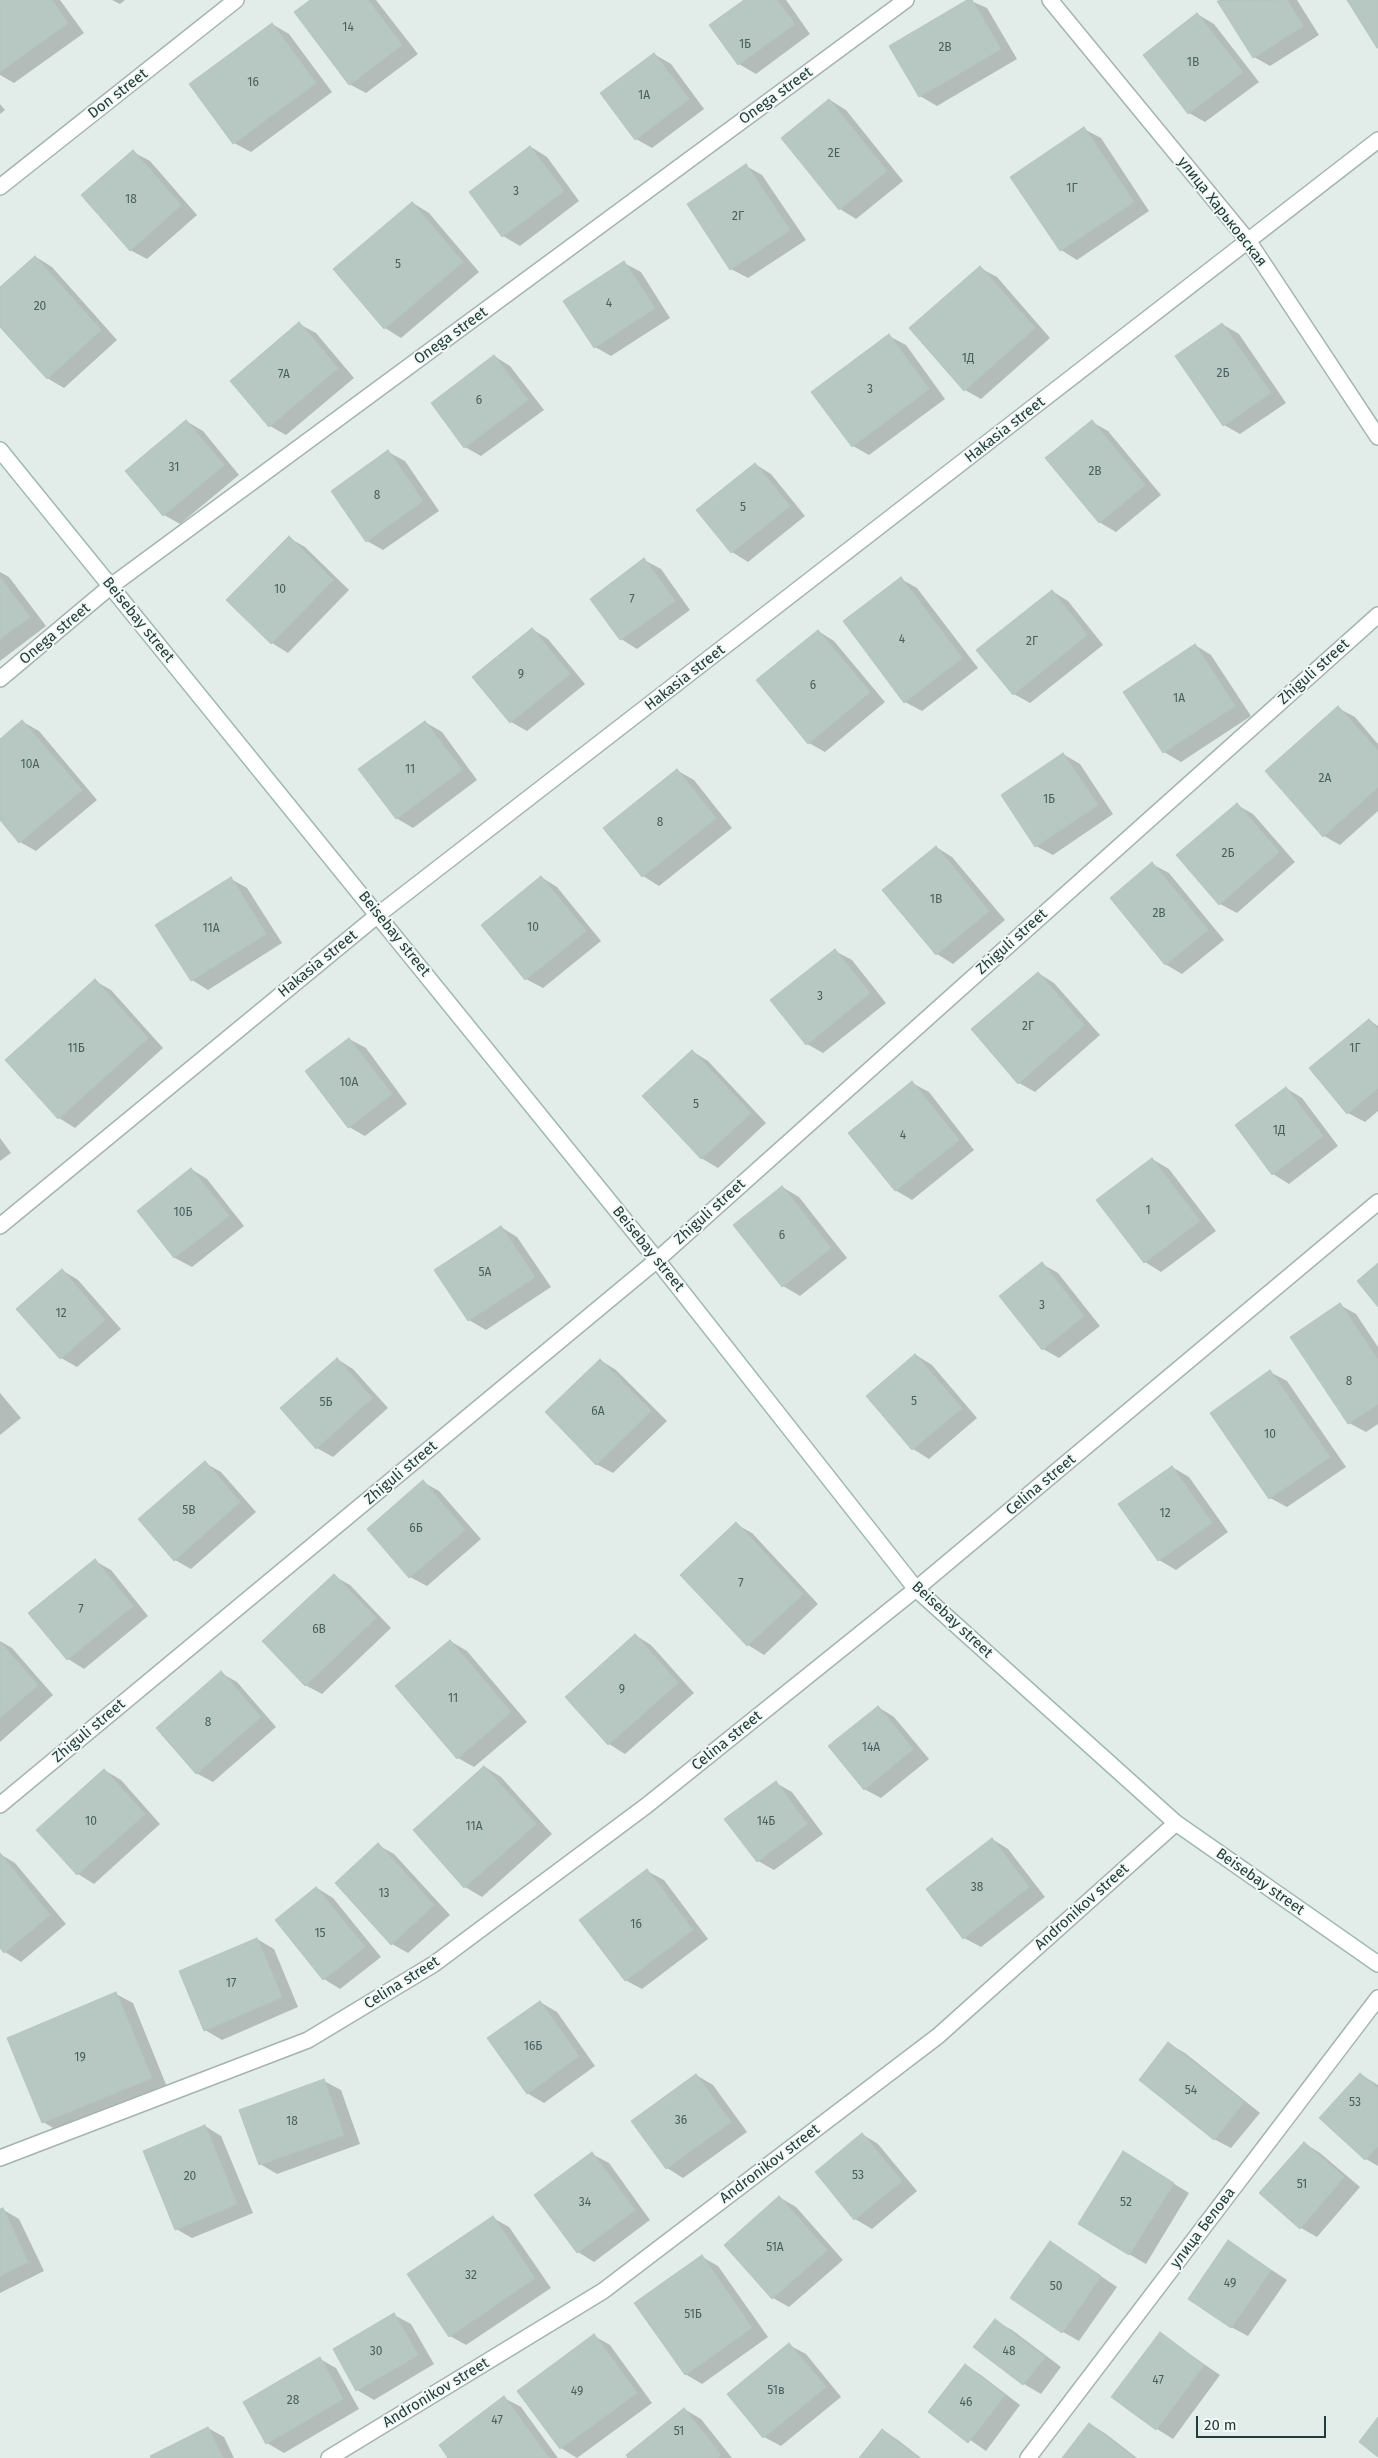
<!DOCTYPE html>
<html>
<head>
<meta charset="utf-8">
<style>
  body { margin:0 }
  #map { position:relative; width:1378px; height:2458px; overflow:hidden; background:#e2ece9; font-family:"Fira Sans",sans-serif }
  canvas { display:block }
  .scale { position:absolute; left:1196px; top:2416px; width:130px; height:22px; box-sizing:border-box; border:2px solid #223d39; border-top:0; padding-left:6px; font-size:15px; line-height:18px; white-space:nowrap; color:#223d39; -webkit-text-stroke:4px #f2f8f6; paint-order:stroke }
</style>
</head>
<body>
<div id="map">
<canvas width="1378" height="2458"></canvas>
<div class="scale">20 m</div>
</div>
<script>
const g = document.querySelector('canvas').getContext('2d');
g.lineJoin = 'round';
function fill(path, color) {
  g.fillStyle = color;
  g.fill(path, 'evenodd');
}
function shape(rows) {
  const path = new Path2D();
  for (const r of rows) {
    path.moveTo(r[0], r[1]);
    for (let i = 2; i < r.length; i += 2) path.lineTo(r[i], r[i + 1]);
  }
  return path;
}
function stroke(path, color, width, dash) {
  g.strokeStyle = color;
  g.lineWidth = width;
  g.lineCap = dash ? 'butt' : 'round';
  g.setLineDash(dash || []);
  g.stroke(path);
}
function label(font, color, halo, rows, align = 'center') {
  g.font = font + ' "Fira Sans",sans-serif';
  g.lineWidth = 4;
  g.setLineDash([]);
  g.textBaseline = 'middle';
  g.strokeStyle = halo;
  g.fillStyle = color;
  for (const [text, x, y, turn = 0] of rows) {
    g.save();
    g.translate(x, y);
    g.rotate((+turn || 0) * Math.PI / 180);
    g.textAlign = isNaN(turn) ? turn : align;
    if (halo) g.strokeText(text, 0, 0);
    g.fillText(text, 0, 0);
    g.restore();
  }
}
const shadow = shape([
  [0,0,60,0,84,33,14,83,0,75],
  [112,0,125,0,120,4],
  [312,0,376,0,418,54,366,93,349,84],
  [746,0,786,0,810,34,756,74,739,64,711,25],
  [969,0,987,8,1017,59,937,106,920,96,891,47],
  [1220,0,1297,0,1319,35,1270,66,1254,57,1219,1],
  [1197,14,1214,24,1259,82,1205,122,1189,113],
  [272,24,289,34,332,92,251,152,234,143],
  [654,54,671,64,704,109,652,148,636,139],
  [830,100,846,110,903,181,856,219,840,209],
  [0,104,5,110,0,114],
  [1084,129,1101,138,1149,211,1077,260,1061,250],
  [531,147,547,157,579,201,520,246,503,236,471,193],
  [133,152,150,161,197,215,147,259,130,250],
  [746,166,762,175,806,240,748,278,731,269],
  [413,203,429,213,479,272,401,338,385,328],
  [36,257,52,267,117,340,64,388,47,378,0,325,0,288],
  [624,263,641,272,670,318,611,356,595,347],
  [980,268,997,277,1050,338,981,399,965,390],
  [299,324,316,333,354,378,286,435,270,426],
  [1222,324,1239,334,1286,403,1240,434,1224,425],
  [889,336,906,345,945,399,869,455,853,446],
  [494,356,510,366,544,410,481,456,465,447],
  [186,421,203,431,239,475,180,524,164,515],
  [1092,422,1108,431,1161,495,1116,532,1099,522],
  [388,452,405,461,439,511,383,550,367,541],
  [755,464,771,474,805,516,748,562,732,552],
  [289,538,305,547,349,590,288,653,272,643,228,600],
  [644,560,661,569,690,610,637,649,621,639,592,599],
  [0,572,9,577,46,626,0,661],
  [901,579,917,588,978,668,922,711,905,702],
  [1052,591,1068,601,1103,645,1030,703,1014,694],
  [532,629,548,639,585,684,527,731,511,722],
  [818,631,834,641,885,702,825,752,809,743],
  [1195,645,1211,655,1251,716,1181,762,1164,752,1124,692],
  [1338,708,1355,717,1378,744,1378,811,1340,845,1324,836],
  [23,722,39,731,97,800,36,851,20,842,0,818,0,741],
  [425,722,442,732,477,780,413,828,396,818],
  [1063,754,1080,764,1113,814,1053,855,1036,846],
  [678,771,694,780,732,828,659,886,643,876],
  [1237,805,1253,814,1295,862,1237,913,1220,904],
  [936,847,952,857,1005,920,953,964,937,954],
  [1152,864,1169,873,1224,940,1182,974,1165,964],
  [541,877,557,887,601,941,543,988,526,979],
  [231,879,247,888,282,943,208,990,192,980],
  [835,951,852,960,886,1003,823,1053,807,1044],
  [1038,973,1054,983,1100,1035,1035,1092,1019,1083],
  [95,981,111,990,163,1048,75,1128,59,1118],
  [1369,1020,1378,1026,1378,1111,1365,1122,1348,1113],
  [349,1039,366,1048,407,1104,365,1136,349,1127],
  [692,1051,708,1061,766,1123,718,1168,701,1158],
  [912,1083,929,1092,974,1150,912,1200,895,1190],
  [1286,1088,1302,1098,1338,1146,1289,1184,1273,1174],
  [0,1138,11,1153,0,1161],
  [1152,1159,1169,1169,1216,1231,1161,1272,1145,1262,1098,1200],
  [191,1169,207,1179,244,1226,192,1267,175,1258,139,1211],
  [782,1187,799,1197,847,1258,800,1296,783,1286],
  [501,1227,517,1237,551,1287,486,1330,469,1320],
  [1042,1264,1058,1273,1100,1326,1059,1358,1043,1349],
  [62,1270,78,1280,121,1329,77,1367,61,1358],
  [1340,1305,1356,1314,1378,1347,1378,1424,1366,1432,1349,1423],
  [916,1355,932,1365,977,1418,929,1459,913,1449,868,1396],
  [337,1359,353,1369,388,1408,333,1457,317,1448],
  [600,1360,616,1370,667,1421,613,1473,596,1464],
  [1270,1372,1287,1381,1346,1467,1287,1507,1270,1498],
  [0,1393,21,1418,0,1435],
  [205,1463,221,1472,256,1512,191,1569,175,1560],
  [1172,1467,1189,1477,1228,1532,1176,1570,1159,1560,1120,1505],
  [423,1482,439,1491,481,1539,427,1586,410,1577],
  [736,1524,752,1533,818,1604,764,1655,748,1645],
  [95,1561,111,1570,148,1616,84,1669,68,1659,30,1613],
  [334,1576,350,1585,391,1628,322,1694,305,1685],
  [635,1635,651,1645,694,1693,625,1754,609,1744,567,1697],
  [0,1641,12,1648,53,1695,0,1742],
  [450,1641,467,1651,527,1722,474,1767,458,1758],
  [221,1673,237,1682,276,1727,213,1782,196,1773],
  [878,1707,894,1717,929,1759,881,1798,864,1789],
  [485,1767,501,1777,552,1834,482,1897,465,1887,414,1830],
  [104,1770,121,1780,160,1824,94,1884,78,1874],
  [776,1783,792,1792,823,1834,774,1870,758,1861],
  [992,1839,1008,1849,1045,1897,981,1947,964,1938],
  [378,1845,394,1854,450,1915,408,1953,392,1944],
  [0,1854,15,1863,66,1924,21,1962,5,1952,0,1946],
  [647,1871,664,1880,708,1939,642,1989,625,1980],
  [317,1888,333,1898,381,1957,340,1989,324,1979],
  [257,1939,274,1949,298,2007,222,2040,205,2030],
  [116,1994,133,2003,167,2087,60,2132,43,2122,9,2039],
  [540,2002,557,2012,595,2066,544,2103,527,2093],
  [1169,2044,1185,2053,1260,2113,1231,2148,1214,2139],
  [1360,2074,1378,2085,1378,2166,1366,2159],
  [696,2075,713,2085,747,2132,683,2178,667,2168],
  [324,2081,341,2090,360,2144,277,2174,260,2164],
  [205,2126,221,2136,253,2213,192,2238,176,2229],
  [862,2134,878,2144,917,2191,872,2229,855,2219,817,2172],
  [1304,2143,1320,2153,1360,2187,1317,2237,1301,2228],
  [592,2154,609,2163,650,2220,594,2262,578,2252],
  [1140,2163,1189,2193,1146,2264,1129,2254],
  [779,2197,796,2207,843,2260,789,2307,773,2298],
  [2,2209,19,2219,44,2271,0,2293,0,2210],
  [493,2218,509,2227,551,2288,466,2345,450,2336],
  [1050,2242,1117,2287,1079,2341,1063,2332],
  [1229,2242,1287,2280,1248,2336,1231,2327],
  [702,2257,718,2266,768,2337,702,2384,685,2374],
  [394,2315,411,2324,434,2364,374,2400,357,2390],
  [995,2321,1012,2330,1061,2367,1041,2394,1024,2384,975,2347],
  [1160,2334,1220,2375,1173,2439,1157,2429],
  [594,2336,610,2345,652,2403,577,2458,561,2448,519,2391],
  [789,2345,806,2354,841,2397,781,2446,764,2437],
  [320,2359,336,2368,359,2409,284,2453,267,2443],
  [965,2365,981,2375,1020,2405,986,2451,930,2412],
  [504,2398,521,2407,558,2458,450,2458],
  [684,2409,701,2419,732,2458,629,2458],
  [1090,2424,1106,2434,1137,2458,1064,2458],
  [208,2428,224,2437,234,2458,153,2458],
  [882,2430,898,2440,921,2458,861,2458]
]);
const building = shape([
  [0,0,52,0,68,23,0,72,0,0],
  [310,0,368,0,402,45,349,85,294,12,310,0],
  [744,0,777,0,795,24,738,65,709,25,744,0],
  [967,0,972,0,1001,49,919,97,889,46,967,0],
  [1287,0,1303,26,1253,58,1217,1,1287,0],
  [1347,0,1378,0,1378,48,1377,48,1347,0],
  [1197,13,1243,72,1188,114,1143,55,1197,13],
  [272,23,316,83,233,144,189,84,272,23],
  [654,53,689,99,635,140,600,93,654,53],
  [829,99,887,171,839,210,781,138,829,99],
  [1084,127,1134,202,1060,251,1010,177,1084,127],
  [530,146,564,191,502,237,469,192,530,146],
  [133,150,181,205,130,251,81,195,133,150],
  [746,164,790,230,730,270,687,204,746,164],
  [412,202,463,262,384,329,333,269,412,202],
  [35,256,101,330,47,379,0,327,0,287,35,256],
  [624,261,655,308,594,348,563,301,624,261],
  [980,266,1035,328,964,391,909,328,980,266],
  [299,322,338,368,269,427,230,381,299,322],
  [1222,323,1271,393,1223,426,1175,356,1222,323],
  [889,334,929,389,852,447,811,392,889,334],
  [494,355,528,400,464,448,431,403,494,355],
  [186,420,224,465,163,516,125,471,186,420],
  [1092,420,1145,485,1099,523,1045,458,1092,420],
  [388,450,423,501,366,542,331,491,388,450],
  [755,463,790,506,731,553,696,510,755,463],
  [289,536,333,580,271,644,226,600,289,536],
  [644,558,675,601,620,640,590,599,644,558],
  [0,577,30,617,0,639,0,577],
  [901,577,962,658,904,703,843,621,901,577],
  [1052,590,1087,635,1013,695,976,650,1052,590],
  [532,628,570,674,510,723,472,677,532,628],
  [818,630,870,692,808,744,756,680,818,630],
  [1195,644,1235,706,1163,753,1123,692,1195,644],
  [1338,706,1378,751,1378,787,1323,837,1265,771,1338,706],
  [22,720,82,790,19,843,0,820,0,739,22,720],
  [425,721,462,770,396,819,358,769,425,721],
  [1063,753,1098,805,1035,847,1001,795,1063,753],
  [677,769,716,818,642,877,603,828,677,769],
  [1237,803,1279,852,1219,905,1176,855,1237,803],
  [936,846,989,911,936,955,882,890,936,846],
  [1152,862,1208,930,1165,965,1110,898,1152,862],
  [541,876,586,931,525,980,481,925,541,876],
  [231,877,266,934,191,981,155,925,231,877],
  [835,949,870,993,806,1045,770,1000,835,949],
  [1038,972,1084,1025,1018,1084,971,1029,1038,972],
  [95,979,148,1038,58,1119,5,1060,95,979],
  [1369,1019,1378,1030,1378,1088,1347,1114,1309,1068,1369,1019],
  [349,1038,392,1094,348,1128,305,1071,349,1038],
  [692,1050,751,1113,701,1159,642,1096,692,1050],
  [912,1081,959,1140,895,1191,848,1133,912,1081],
  [1286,1087,1323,1136,1272,1175,1235,1125,1286,1087],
  [1152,1158,1200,1221,1144,1263,1096,1200,1152,1158],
  [191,1168,229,1216,174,1258,137,1211,191,1168],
  [782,1186,831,1248,782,1287,733,1225,782,1186],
  [501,1226,535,1277,468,1321,434,1270,501,1226],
  [1042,1262,1084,1316,1042,1350,999,1296,1042,1262],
  [1378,1263,1378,1307,1357,1281,1378,1263],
  [62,1269,105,1320,60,1359,16,1309,62,1269],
  [1340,1303,1378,1360,1378,1404,1348,1424,1290,1337,1340,1303],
  [915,1354,962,1408,912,1450,866,1396,915,1354],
  [337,1358,372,1398,316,1449,280,1408,337,1358],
  [600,1359,651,1411,596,1465,545,1412,600,1359],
  [1270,1370,1330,1457,1269,1499,1210,1413,1270,1370],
  [205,1461,240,1502,174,1561,138,1519,205,1461],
  [1172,1466,1212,1523,1158,1561,1118,1504,1172,1466],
  [423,1480,465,1530,409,1578,367,1529,423,1480],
  [736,1522,803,1594,747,1646,680,1575,736,1522],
  [95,1559,133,1606,67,1660,28,1613,95,1559],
  [334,1574,376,1618,305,1686,262,1641,334,1574],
  [635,1634,678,1683,608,1745,565,1697,635,1634],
  [450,1640,511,1712,457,1759,395,1686,450,1640],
  [0,1642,38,1685,0,1718,0,1642],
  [221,1671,261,1717,196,1774,156,1728,221,1671],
  [878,1706,913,1749,864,1790,828,1746,878,1706],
  [484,1766,536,1824,464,1888,413,1830,484,1766],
  [104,1769,145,1814,77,1875,36,1830,104,1769],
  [776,1781,807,1824,757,1862,724,1819,776,1781],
  [992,1838,1029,1887,963,1939,926,1889,992,1838],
  [378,1843,434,1905,391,1945,335,1883,378,1843],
  [0,1853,50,1915,4,1953,0,1948,0,1853],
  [647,1869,693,1930,625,1981,579,1920,647,1869],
  [316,1887,365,1947,323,1980,275,1920,316,1887],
  [257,1938,282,1997,204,2031,179,1971,257,1938],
  [116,1992,152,2078,42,2123,7,2038,116,1992],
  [540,2001,579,2056,527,2094,487,2038,540,2001],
  [1168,2042,1244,2102,1214,2140,1139,2080,1168,2042],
  [1360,2073,1378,2089,1378,2146,1365,2160,1319,2118,1360,2073],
  [696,2074,731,2122,666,2169,631,2121,696,2074],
  [324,2079,344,2135,259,2165,239,2110,324,2079],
  [205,2125,237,2204,175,2230,143,2151,205,2125],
  [862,2133,902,2181,854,2220,815,2172,862,2133],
  [1304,2142,1344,2177,1300,2229,1259,2193,1304,2142],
  [1123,2151,1174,2183,1129,2255,1078,2224,1123,2151],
  [592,2152,635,2210,577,2253,534,2195,592,2152],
  [779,2196,827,2250,772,2299,724,2245,779,2196],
  [3,2208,28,2262,0,2276,0,2209,3,2208],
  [493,2216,535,2278,449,2337,407,2274,493,2216],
  [1228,2240,1271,2270,1231,2328,1188,2299,1228,2240],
  [1050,2241,1101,2276,1062,2333,1010,2298,1050,2241],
  [702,2255,752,2328,685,2375,634,2303,702,2255],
  [394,2313,418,2355,356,2391,333,2349,394,2313],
  [995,2319,1045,2357,1023,2385,973,2347,995,2319],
  [1160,2332,1204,2365,1156,2430,1111,2397,1160,2332],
  [594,2334,637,2393,560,2449,517,2391,594,2334],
  [789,2343,826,2387,763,2438,727,2394,789,2343],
  [320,2357,343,2399,266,2444,243,2402,320,2357],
  [965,2364,1005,2395,968,2443,928,2412,965,2364],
  [504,2396,549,2458,448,2458,439,2445,504,2396],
  [684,2408,721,2455,718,2458,628,2458,626,2455,684,2408],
  [1378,2417,1378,2457,1359,2442,1378,2417],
  [1089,2423,1135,2458,1062,2458,1089,2423],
  [208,2427,223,2458,151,2458,150,2456,208,2427],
  [882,2429,919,2458,859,2458,882,2429]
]);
const street = shape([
  [1050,0,1249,242,1378,437],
  [0,187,236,0],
  [0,679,111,586,906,0],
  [0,1226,379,914,1378,140],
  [0,1805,657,1260,1378,615],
  [0,2158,308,2040,434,1964,646,1806,916,1589,1378,1202],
  [329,2458,603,2291,938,2036,1176,1823],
  [1028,2458,1378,1998]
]);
const secondary = shape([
  [0,450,657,1260,916,1589,1176,1823,1378,1964]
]);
const numberNames = [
  ["14",348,28],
  ["1Б",745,45],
  ["2В",945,48],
  ["1В",1193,63],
  ["16",253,83],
  ["1А",644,96],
  ["2Е",834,154],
  ["1Г",1072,189],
  ["3",516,192],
  ["18",131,200],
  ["2Г",738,217],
  ["5",398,265],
  ["4",609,304],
  ["20",40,307],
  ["1Д",968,359],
  ["2Б",1223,374],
  ["7А",284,375],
  ["3",870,390],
  ["6",479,401],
  ["31",174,468],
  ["2В",1095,472],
  ["8",377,496],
  ["5",743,508],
  ["10",280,590],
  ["7",632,600],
  ["4",902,640],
  ["2Г",1032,642],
  ["9",521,675],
  ["6",813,686],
  ["1А",1179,699],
  ["10А",30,765],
  ["11",410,770],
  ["2А",1325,779],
  ["1Б",1049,800],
  ["8",660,823],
  ["2Б",1228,854],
  ["1В",936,900],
  ["2В",1159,914],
  ["10",533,928],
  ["11А",211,929],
  ["3",820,997],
  ["2Г",1028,1027],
  ["11Б",76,1049],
  ["1Г",1355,1049],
  ["10А",349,1083],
  ["5",696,1105],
  ["1Д",1279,1131],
  ["4",903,1136],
  ["1",1148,1211],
  ["10Б",183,1213],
  ["6",782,1236],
  ["5А",485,1273],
  ["3",1042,1306],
  ["12",61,1314],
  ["8",1349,1382],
  ["5",914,1402],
  ["5Б",326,1403],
  ["6А",598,1412],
  ["10",1270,1435],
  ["5В",189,1511],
  ["12",1165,1514],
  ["6Б",416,1529],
  ["7",741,1584],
  ["7",81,1610],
  ["6В",319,1630],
  ["9",622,1690],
  ["11",453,1699],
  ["8",208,1723],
  ["14А",871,1748],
  ["10",91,1822],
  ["14Б",766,1822],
  ["11А",474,1827],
  ["38",977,1888],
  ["13",384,1894],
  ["16",636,1925],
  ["15",320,1934],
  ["17",231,1984],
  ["16Б",533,2047],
  ["19",80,2058],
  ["54",1191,2091],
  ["53",1355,2103],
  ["36",681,2121],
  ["18",292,2122],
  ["53",858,2176],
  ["20",190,2177],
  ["51",1302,2185],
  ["34",585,2203],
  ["52",1126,2203],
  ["51А",775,2248],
  ["32",471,2276],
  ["49",1230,2284],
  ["50",1056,2287],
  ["51Б",693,2315],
  ["30",376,2352],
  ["48",1009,2352],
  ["47",1158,2381],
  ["51в",776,2391],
  ["49",577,2392],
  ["28",293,2401],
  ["46",966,2403],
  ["47",497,2421],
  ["51",679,2432]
];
const streetNames = [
  ["Don street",118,94,-38],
  ["Onega street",776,96,-36],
  ["улица Харьковская",1222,212,52],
  ["Onega street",451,336,-36],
  ["Hakasia street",1005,430,-38],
  ["Beisebay street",138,620,51],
  ["Onega street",55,634,-40],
  ["Zhiguli street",1314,672,-42],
  ["Hakasia street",685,678,-38],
  ["Beisebay street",394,934,51],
  ["Zhiguli street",1012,942,-42],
  ["Hakasia street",318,964,-39],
  ["Zhiguli street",710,1212,-42],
  ["Beisebay street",648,1249,51],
  ["Zhiguli street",401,1473,-40],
  ["Celina street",1041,1485,-40],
  ["Beisebay street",952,1620,43],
  ["Zhiguli street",89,1731,-40],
  ["Celina street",727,1741,-39],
  ["Beisebay street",1260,1882,35],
  ["Andronikov street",1082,1907,-42],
  ["Celina street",402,1983,-32],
  ["Andronikov street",770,2164,-37],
  ["улица Белова",1203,2228,-53],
  ["Andronikov street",436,2393,-31]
];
fill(shadow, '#0003');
fill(building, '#b7c7c2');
stroke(building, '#b4c6c1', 1);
stroke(street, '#a5b4b1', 18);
stroke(secondary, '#a0b8b2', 18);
stroke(street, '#fff', 15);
stroke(secondary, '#fff', 15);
label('12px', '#47605b', null, numberNames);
label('15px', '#223d39', '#f2f8f6', streetNames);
</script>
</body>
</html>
